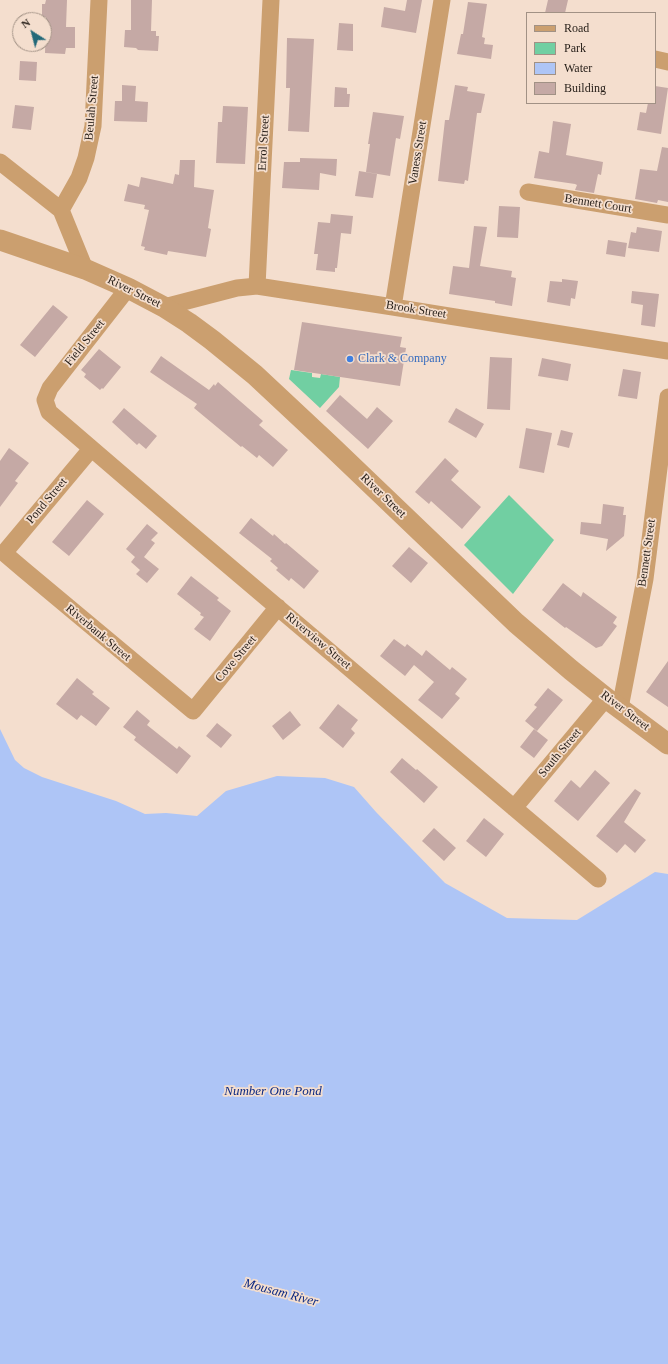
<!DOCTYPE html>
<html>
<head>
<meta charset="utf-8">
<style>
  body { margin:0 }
  #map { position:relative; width:668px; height:1364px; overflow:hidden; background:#f4dece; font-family:Georgia,serif }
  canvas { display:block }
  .legend { position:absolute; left:526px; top:12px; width:130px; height:92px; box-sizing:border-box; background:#f4dece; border:1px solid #a19185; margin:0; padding:5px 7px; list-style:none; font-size:12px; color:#251d17 }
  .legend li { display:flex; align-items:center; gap:8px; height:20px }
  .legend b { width:20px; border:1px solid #a19185 }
  .north { position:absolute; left:12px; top:12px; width:40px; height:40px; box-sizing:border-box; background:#f4dece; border:1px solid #a19185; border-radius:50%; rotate:324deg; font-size:11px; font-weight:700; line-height:16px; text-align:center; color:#251d17 }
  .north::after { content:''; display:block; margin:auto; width:14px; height:18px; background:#236979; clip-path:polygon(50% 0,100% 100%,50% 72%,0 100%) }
</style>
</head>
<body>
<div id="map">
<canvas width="668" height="1364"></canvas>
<ul class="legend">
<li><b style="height:5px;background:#cb9f6f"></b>Road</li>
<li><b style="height:11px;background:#71cfa2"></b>Park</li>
<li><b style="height:11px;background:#aec5f6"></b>Water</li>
<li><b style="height:11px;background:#c5a9a5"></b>Building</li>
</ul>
<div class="north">N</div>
</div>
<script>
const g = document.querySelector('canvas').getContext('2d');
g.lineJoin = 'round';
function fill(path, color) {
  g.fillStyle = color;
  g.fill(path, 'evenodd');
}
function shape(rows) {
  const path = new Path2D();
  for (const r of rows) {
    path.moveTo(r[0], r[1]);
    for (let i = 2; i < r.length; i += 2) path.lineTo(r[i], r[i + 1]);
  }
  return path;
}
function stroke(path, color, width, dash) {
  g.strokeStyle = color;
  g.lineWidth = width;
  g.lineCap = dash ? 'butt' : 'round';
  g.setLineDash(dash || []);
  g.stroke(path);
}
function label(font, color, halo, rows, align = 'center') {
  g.font = font + ' Georgia,serif';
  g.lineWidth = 3.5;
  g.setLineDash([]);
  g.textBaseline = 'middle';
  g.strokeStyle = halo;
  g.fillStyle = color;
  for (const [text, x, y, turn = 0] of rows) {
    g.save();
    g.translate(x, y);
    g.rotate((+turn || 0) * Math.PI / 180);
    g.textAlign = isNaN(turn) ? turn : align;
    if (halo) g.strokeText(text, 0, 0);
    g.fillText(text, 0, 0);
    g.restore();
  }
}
const green = shape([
  [291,370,312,373,312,377,320,378,321,374,340,377,339,387,320,408,289,379],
  [509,495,554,540,513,594,464,545]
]);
const water = shape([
  [0,729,15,760,24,768,42,777,116,801,145,814,166,813,197,816,226,791,277,776,325,778,354,787,376,812,445,883,507,918,577,920,655,872,668,874,668,1364,0,1364]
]);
const building = shape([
  [46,0,67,0,66,27,75,27,75,48,66,48,65,54,45,53,46,17,42,17,42,4,45,4],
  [131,0,152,0,151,31,156,31,156,36,159,36,158,51,138,50,136,48,124,47,125,30,131,30],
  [407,0,422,0,416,33,381,27,384,7,405,11],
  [548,0,568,0,565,13,545,13],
  [468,2,487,4,482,37,485,38,484,44,493,45,491,59,457,54,461,34,463,34],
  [339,23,353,24,353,51,337,50],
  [287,38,314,39,309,132,288,131,290,88,286,88],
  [20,61,37,62,36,81,19,80],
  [122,85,136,86,135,101,148,102,147,122,114,121,115,101,122,101],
  [455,85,468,87,467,91,485,94,481,113,477,113,468,181,465,180,464,184,438,181,445,120,449,120],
  [655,86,668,88,661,134,637,130,640,112,646,113,648,103,655,103],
  [335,87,347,88,347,94,350,94,349,107,334,107],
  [15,105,34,107,31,130,12,128],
  [223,106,248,107,245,164,216,163,218,122,222,122],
  [373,112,404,116,400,139,396,138,390,176,366,172,370,144,368,144],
  [553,121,571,124,566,155,603,162,601,175,598,174,594,193,575,190,577,185,575,184,534,178,539,151,549,153],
  [662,147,668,148,668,202,658,200,657,203,635,199,640,169,657,171],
  [300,158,337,159,336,176,320,173,319,190,282,188,284,162,300,162],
  [180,160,195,160,194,187,214,190,208,228,211,229,206,257,168,251,167,255,144,250,145,247,141,246,149,210,144,209,145,205,124,201,128,184,139,187,141,177,173,184,175,174,179,175],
  [359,171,377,174,373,198,355,196],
  [499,206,520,207,518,238,497,237],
  [331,214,353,216,351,234,341,233,337,268,335,268,335,272,316,270,318,254,314,254,318,222,330,223],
  [474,226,487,227,480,266,512,271,511,277,516,278,512,306,495,303,495,301,449,294,453,266,469,268],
  [637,227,662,231,659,252,628,248,631,232,636,233],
  [608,240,627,243,625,257,606,254],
  [562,279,578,281,575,299,571,298,570,306,547,302,550,281,562,282],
  [632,291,659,294,655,327,641,325,643,305,631,303],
  [53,305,68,317,35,357,20,345],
  [302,322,402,337,400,347,406,348,400,386,294,370],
  [99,349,121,367,103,389,102,388,100,390,84,377,86,374,81,370],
  [161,356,209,390,214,384,215,386,218,382,263,421,259,425,288,450,273,467,259,455,257,458,242,446,241,447,194,408,197,404,150,372],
  [490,357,512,358,510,410,487,409],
  [542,358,571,364,568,381,538,376],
  [623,369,641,372,637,399,618,396],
  [340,395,367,419,377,407,393,421,368,449,326,411],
  [124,408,157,436,146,449,139,443,137,445,112,422],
  [456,408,484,424,476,438,448,422],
  [526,428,552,433,544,473,519,468],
  [561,430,573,433,569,448,557,445],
  [9,448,29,463,15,481,18,483,0,507,0,461],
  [445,458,459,471,451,480,481,507,462,529,431,501,429,504,415,492],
  [87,500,104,514,69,556,52,542],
  [603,504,624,507,623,515,626,515,624,536,606,551,608,539,580,534,581,522,601,524],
  [251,518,273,536,274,534,285,544,286,543,319,571,304,589,291,578,289,581,276,570,278,568,270,561,272,559,239,533],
  [147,524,158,533,151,540,155,543,144,557,159,569,147,583,136,574,140,570,131,562,135,557,126,549],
  [409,547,428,563,411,583,392,566],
  [191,576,219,598,217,600,231,611,210,641,194,629,204,617,200,615,201,613,177,594],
  [563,583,581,597,583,592,617,617,613,623,617,626,602,646,596,648,566,627,565,628,542,610],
  [394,639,405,647,407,644,422,656,426,650,450,670,452,667,467,679,455,694,460,698,442,719,418,700,434,682,414,665,405,676,380,656],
  [668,661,668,707,646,692],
  [77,678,94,692,92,694,110,708,96,726,81,715,77,720,56,704],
  [548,688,563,700,537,731,525,721,537,707,534,705],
  [338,704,358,720,351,729,355,733,343,748,319,728],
  [137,710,150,721,147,725,177,749,179,746,191,756,177,774,134,740,136,737,123,727],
  [290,711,301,725,283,740,272,726],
  [217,723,232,735,221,748,206,736],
  [534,729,548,740,534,758,520,747],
  [402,758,416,770,417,769,438,787,424,803,390,772],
  [595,770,610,783,578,821,554,801,571,780,580,788],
  [635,789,641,793,624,822,646,840,635,853,625,844,617,853,596,836],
  [484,818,504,834,486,857,466,841],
  [434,828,456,848,444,861,422,841]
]);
const minor = shape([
  [655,59,668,62],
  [0,162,61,210,85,269],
  [528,192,668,215],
  [61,210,79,178,86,158,93,126,99,0],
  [257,286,271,0],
  [128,288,50,388,45,400,49,412,184,528,598,879],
  [164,307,237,288,257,286,393,307,668,351],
  [393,307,442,0],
  [91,449,4,553,24,570,193,711,278,607],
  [620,708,645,579,668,397],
  [514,808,606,698]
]);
const tertiary = shape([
  [0,240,85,269,128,288,164,307,189,323,212,340,255,375,332,447,516,623,571,670,606,698,668,744]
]);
const markers = [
  [350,359,4,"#3f7fe0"]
];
const streetNames = [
  ["Beulah Street",92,108,-85],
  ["Errol Street",264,143,-87],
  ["Vaness Street",418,153,-81],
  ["Bennett Court",598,204,9],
  ["River Street",134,292,26],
  ["Brook Street",416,310,9],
  ["Field Street",85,343,-51],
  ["River Street",383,496,44],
  ["Pond Street",47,501,-50],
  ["Bennett Street",647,553,-82],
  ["Riverbank Street",98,633,40],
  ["Riverview Street",318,641,40],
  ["Cove Street",236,659,-50],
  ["River Street",625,711,37],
  ["South Street",560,753,-50]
];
const shopNames = [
  ["Clark & Company",358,359]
];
const waterNames = [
  ["Number One Pond",273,1092],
  ["Mousam River",281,1293,15]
];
fill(green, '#71cfa2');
fill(water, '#aec5f6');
fill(building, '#c5a9a5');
stroke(minor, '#cb9f6f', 17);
stroke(tertiary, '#cb9f6f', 21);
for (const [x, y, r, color] of markers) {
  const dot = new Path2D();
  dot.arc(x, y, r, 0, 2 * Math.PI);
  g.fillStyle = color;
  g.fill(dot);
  stroke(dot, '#f4dece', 1.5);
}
label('12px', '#251d17', '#f4dece', streetNames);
label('12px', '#366cbe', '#f4dece', shopNames, 'left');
label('italic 13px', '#0c2982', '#f4dece', waterNames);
</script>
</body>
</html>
